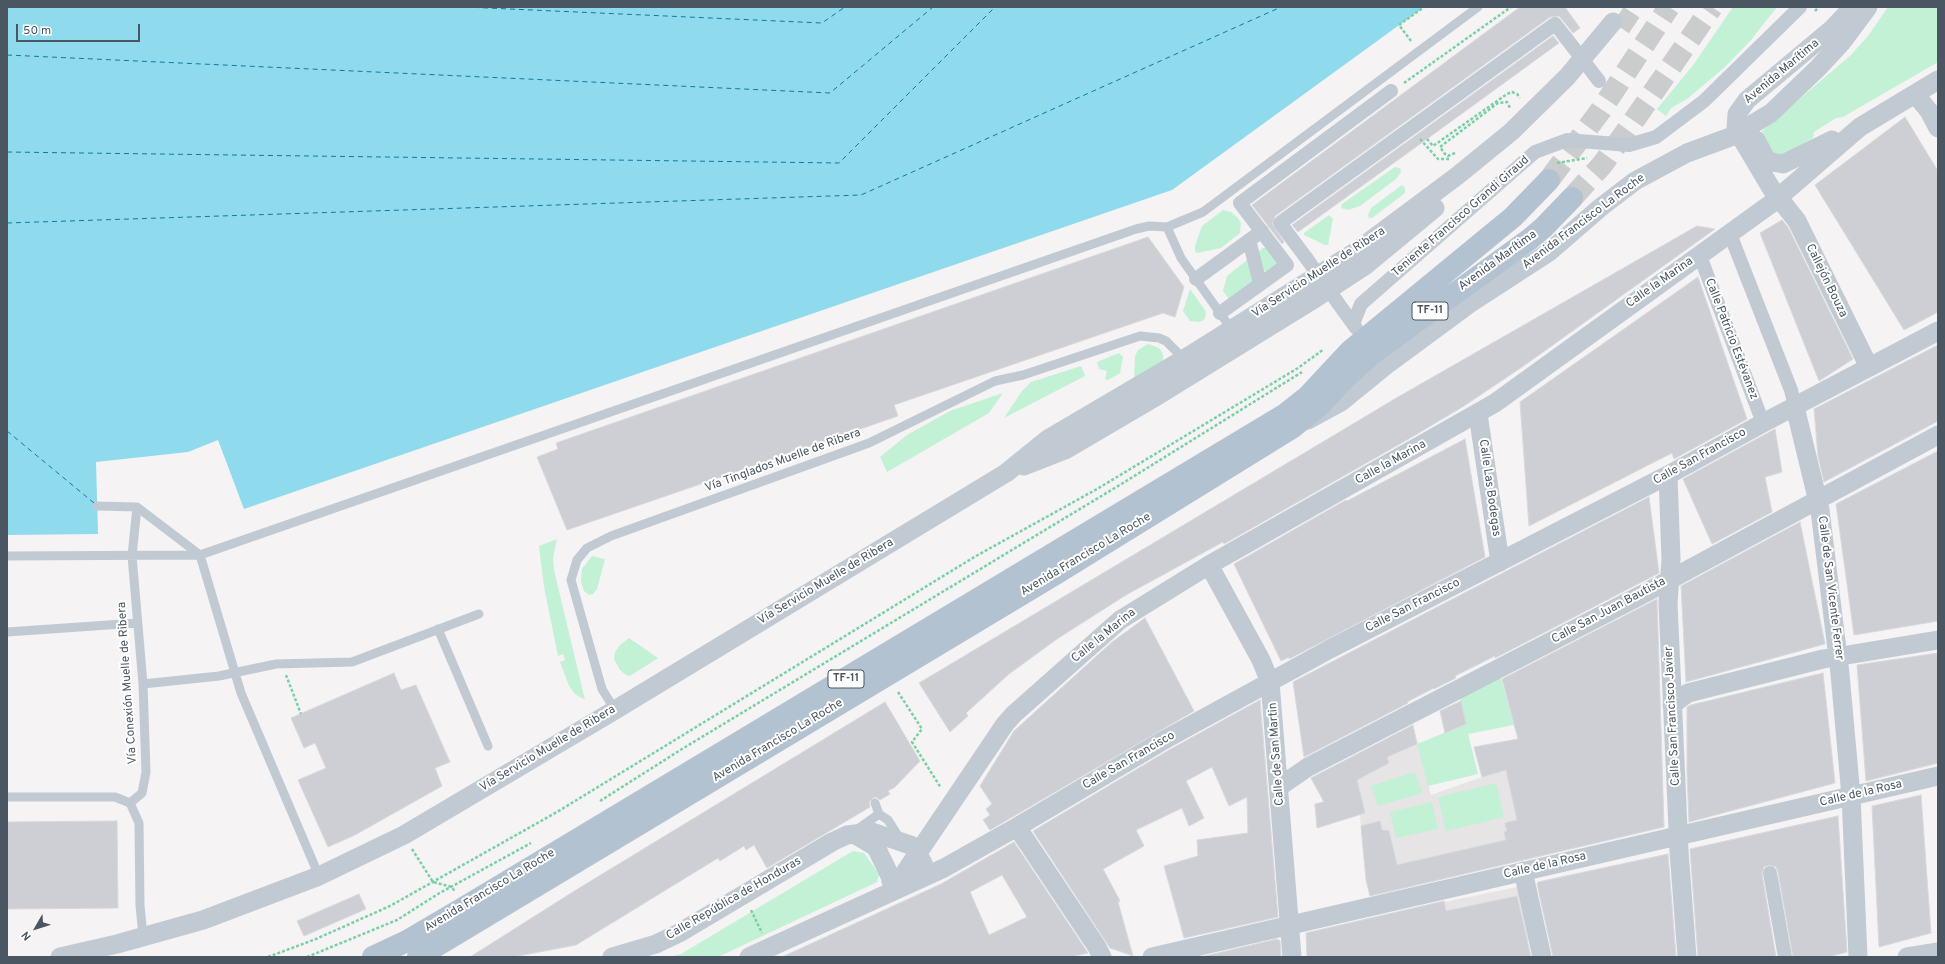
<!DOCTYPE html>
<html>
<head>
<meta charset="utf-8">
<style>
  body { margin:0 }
  #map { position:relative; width:1945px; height:964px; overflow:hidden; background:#f5f3f3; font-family:Overpass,sans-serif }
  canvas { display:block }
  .frame { position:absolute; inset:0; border:8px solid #4a5661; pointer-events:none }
  .north { position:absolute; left:16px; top:908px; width:40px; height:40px; -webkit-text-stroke:3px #fff; paint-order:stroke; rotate:231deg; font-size:11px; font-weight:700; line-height:16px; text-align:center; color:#4a5661 }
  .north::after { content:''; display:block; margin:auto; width:14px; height:18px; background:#4a5661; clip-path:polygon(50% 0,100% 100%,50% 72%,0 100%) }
  .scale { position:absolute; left:16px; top:24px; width:124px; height:18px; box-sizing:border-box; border:2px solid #4a5661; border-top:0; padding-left:5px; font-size:12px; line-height:14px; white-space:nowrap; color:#4a5661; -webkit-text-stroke:3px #fff; paint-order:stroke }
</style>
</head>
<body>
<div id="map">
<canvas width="1945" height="964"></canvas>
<div class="frame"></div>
<div class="north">N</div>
<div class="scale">50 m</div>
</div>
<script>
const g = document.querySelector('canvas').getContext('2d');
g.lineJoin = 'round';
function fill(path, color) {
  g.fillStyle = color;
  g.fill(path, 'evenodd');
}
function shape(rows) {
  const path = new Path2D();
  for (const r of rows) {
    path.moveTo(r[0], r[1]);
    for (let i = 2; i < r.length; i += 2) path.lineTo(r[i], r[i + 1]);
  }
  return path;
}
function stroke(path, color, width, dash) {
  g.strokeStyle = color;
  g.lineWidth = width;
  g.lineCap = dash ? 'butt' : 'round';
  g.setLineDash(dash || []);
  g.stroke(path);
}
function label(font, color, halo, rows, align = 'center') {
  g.font = font + ' Overpass,sans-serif';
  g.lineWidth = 4;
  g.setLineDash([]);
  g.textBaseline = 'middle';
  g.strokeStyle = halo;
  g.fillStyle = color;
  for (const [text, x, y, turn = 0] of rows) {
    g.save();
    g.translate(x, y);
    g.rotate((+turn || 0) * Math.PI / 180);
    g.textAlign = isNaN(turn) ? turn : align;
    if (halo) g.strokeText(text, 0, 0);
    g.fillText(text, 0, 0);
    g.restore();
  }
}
const education = shape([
  [1413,725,1431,795,1482,777,1474,747,1514,740,1566,850,1369,895,1363,852,1360,815,1317,828,1324,813,1316,814,1314,804,1322,802,1322,798,1311,779],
  [1517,887,1529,941,1450,957,1435,904]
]);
const green = shape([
  [1733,7,1777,7,1751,40,1725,67,1687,99,1671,108,1666,116,1657,109,1694,64],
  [1888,7,1938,7,1938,62,1843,117,1836,118,1814,132,1813,138,1803,145,1781,155,1773,153,1763,138,1762,131,1851,55,1868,36],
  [1395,167,1400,168,1401,172,1396,179,1360,206,1348,210,1341,208,1342,204],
  [1402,185,1405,188,1405,193,1372,218,1369,218,1368,215,1371,208],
  [1223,210,1231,212,1237,217,1241,223,1240,233,1221,248,1197,253,1195,251,1195,246,1202,226],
  [1329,215,1333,219,1328,245,1325,245,1304,235,1304,233],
  [1263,248,1268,248,1280,264,1265,272,1258,252],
  [1247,260,1253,280,1248,286,1229,299,1223,291,1227,276],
  [1190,289,1205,310,1206,315,1204,320,1199,322,1190,321,1183,311],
  [1148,344,1159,348,1163,354,1163,361,1134,381,1135,356,1138,350],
  [1119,353,1123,357,1120,373,1108,380,1105,379,1107,371,1099,369,1097,362],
  [1081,366,1085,376,1004,418,1022,391,1031,382],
  [1003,393,989,413,887,472,880,457,907,435,950,411],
  [557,539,553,558,554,570,585,700,575,694,569,686,560,662,565,660,563,654,558,656,544,587,539,546],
  [592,556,605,559,597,589,593,594,589,595,584,591,581,582,582,569],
  [629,638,658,658,630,676,626,675,620,670,614,659,615,652,620,645],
  [1500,675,1514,725,1468,734,1478,774,1428,786,1417,744,1466,724,1459,693],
  [1415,772,1422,793,1378,806,1371,786],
  [1496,783,1504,817,1446,831,1438,797],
  [1432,802,1438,829,1396,838,1390,812],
  [853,851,864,853,879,874,877,882,718,957,669,957,681,954]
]);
const water = shape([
  [7,7,1424,7,1172,190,244,509,218,440,188,452,96,462,98,534,7,535]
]);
const ferry = shape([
  [465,7,822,23,845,7],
  [7,55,830,93,933,7],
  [7,152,839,163,995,7],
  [7,223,861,195,1281,7],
  [7,431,94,503]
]);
const building = shape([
  [1520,7,1565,7,1580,28,1573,33,1559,16,1550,17,1275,216,1272,224,1284,242,1282,244,1252,205,1520,7],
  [1553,36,1559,43,1427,139,1298,232,1292,225,1553,36],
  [1905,117,1938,171,1938,312,1904,330,1815,185,1905,117],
  [1782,220,1788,227,1853,359,1819,381,1760,233,1782,220],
  [1697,226,1715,229,1525,365,1464,406,1412,437,1224,544,1223,542,1126,595,1057,639,1009,674,966,713,968,716,950,732,919,683,1398,397,1697,226],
  [1148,237,1184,287,1175,317,1163,313,894,405,898,416,567,530,537,457,558,449,556,443,1148,237],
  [1698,277,1747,419,1674,459,1672,453,1529,526,1520,402,1698,277],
  [1938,345,1938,421,1824,482,1818,456,1814,409,1938,345],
  [1775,429,1782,472,1765,477,1772,512,1712,544,1683,479,1775,429],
  [1465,439,1485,557,1289,659,1289,657,1281,661,1234,564,1346,500,1347,501,1465,439],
  [1938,451,1938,621,1854,635,1836,504,1938,451],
  [1649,497,1659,573,1495,658,1495,656,1455,676,1456,678,1434,689,1434,688,1407,702,1408,703,1304,757,1293,682,1649,497],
  [1800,522,1825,644,1686,682,1681,586,1800,522],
  [1657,599,1664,827,1370,896,1366,880,1361,826,1380,821,1382,830,1389,831,1397,865,1506,840,1504,832,1507,831,1505,823,1517,820,1506,770,1482,777,1474,747,1518,739,1502,679,1657,599],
  [1145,618,1194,711,990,830,983,820,990,815,986,809,992,804,980,786,1014,731,1112,642,1145,618],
  [1938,653,1938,763,1866,781,1857,665,1938,653],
  [394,673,401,690,416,685,450,762,435,768,442,786,355,835,328,847,298,780,326,768,315,743,304,748,291,718,394,673],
  [1823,673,1835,783,1689,822,1687,772,1687,707,1691,705,1823,673],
  [1260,700,1278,917,1184,938,1164,866,1198,856,1197,840,1248,833,1247,797,1229,806,1212,767,1186,781,1204,818,1189,826,1182,808,1136,830,1144,846,1103,869,1120,901,1118,902,1133,956,1110,948,1033,831,1169,750,1260,700],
  [1461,701,1466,724,1445,733,1440,711,1461,701],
  [885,702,920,761,895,787,888,791,890,794,880,800,876,797,873,798,869,802,870,807,767,868,754,845,746,850,744,846,720,861,718,858,576,945,513,957,470,957,576,890,885,702],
  [1413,725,1417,744,1387,757,1389,763,1357,780,1365,813,1317,828,1315,804,1324,802,1311,778,1413,725],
  [1921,795,1931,933,1879,947,1872,806,1921,795],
  [1838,816,1847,952,1828,957,1793,957,1778,872,1776,867,1769,865,1764,867,1762,874,1776,957,1698,957,1690,849,1838,816],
  [117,821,118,908,7,909,7,822,117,821],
  [1014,842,1088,953,1071,957,782,957,941,884,1014,842],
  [1002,875,1027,917,989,935,970,892,1002,875],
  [1668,854,1676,957,1553,957,1537,884,1538,882,1668,854],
  [359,894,366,909,304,936,297,921,359,894],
  [1517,896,1531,957,1307,957,1306,933,1444,901,1446,911,1517,896],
  [1277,939,1280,941,1281,957,1201,957,1277,939]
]);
const minorTunnel = shape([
  [1621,28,1635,7]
]);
const primaryTunnel = shape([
  [1549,180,1601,110,1669,7],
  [1572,198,1602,165,1628,129,1712,7]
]);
const path = shape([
  [1815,11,1819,7],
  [1411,41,1399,25,1424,7],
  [1404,83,1511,7],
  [1420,139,1438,159,1449,159],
  [1427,139,1433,146,1507,94,1512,92,1517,94,1520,98],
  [1455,153,1448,156,1445,154,1440,147,1498,103,1507,102,1510,108],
  [1557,163,1587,158],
  [286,675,301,714],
  [898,692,922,729,912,742,941,788],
  [600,801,682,749,1123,483,1302,372],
  [412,849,433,882,452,887,455,892],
  [751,910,762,933],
  [268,957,316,939,390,906,557,812,976,556,1097,489,1298,368,1324,349],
  [307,957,397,920,438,894,531,843]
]);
const service = shape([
  [1167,227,1181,258,1232,330],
  [97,506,137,507,132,556,143,684,146,772,142,793,130,803],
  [137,507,200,555,241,693,319,876],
  [7,556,200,555,1136,229,1149,226,1167,227,1203,212,1478,7],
  [438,629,488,746],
  [7,632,137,623],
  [143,684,219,676,276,664,352,662,479,614],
  [615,710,602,689,571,580,577,560,587,548,611,536,869,443,995,381,1023,375,1140,336,1159,338,1166,341,1186,361],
  [7,797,115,797,130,803,139,823,140,905,143,937],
  [875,803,879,814],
  [855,831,879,814,888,820,900,839]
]);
const pedestrian = shape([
  [1730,234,1791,390,1795,407],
  [1249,240,1260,283],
  [1700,256,1763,423],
  [1307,259,1280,223,1555,24,1566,38],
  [1196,279,1262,231],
  [1338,303,1356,328],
  [1220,313,1287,265,1240,203,1391,91],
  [1353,324,1361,304,1535,152,1567,140,1629,145,1656,137,1704,101,1800,7],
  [1770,873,1785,957]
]);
const minor = shape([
  [1853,7,1832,29,1747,100,1737,114,1736,129,1771,188,1797,221,1869,367],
  [1915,94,1929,111,1938,128],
  [1756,140,1766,159,1772,162,1783,164,1832,140],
  [1795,407,1820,510,1840,674,1851,796,1858,957],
  [1478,414,1500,562],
  [1308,420,1341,402,1389,363,1469,304,1549,252,1601,207,1635,181,1687,153,1733,136,1771,113,1818,68,1842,42,1868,7],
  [1024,466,1065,450,1157,396,1311,301,1366,265,1435,208],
  [1668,475,1671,559,1668,603,1679,851,1687,957],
  [1209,565,1261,660,1270,682,1292,957],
  [1672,705,1688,693,1823,659,1938,640],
  [1279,787,1308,767,1647,592,1938,435],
  [1017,827,1097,947,1102,957],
  [856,835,876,847,890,876,893,890],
  [1523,871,1542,957],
  [893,890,1005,724,1014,714,1120,620,1209,565,1495,403,1772,203,1860,127,1938,80],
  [60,957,117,944,203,920,319,876,404,835,615,710,1006,473,1048,439,1184,359,1355,252,1457,176,1511,132,1567,77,1613,22],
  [612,957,656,944,679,933,832,842,847,835,872,832,913,846,923,863],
  [749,957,944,868,1017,827,1164,740,1330,649,1668,475,1763,423,1938,331],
  [1152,957,1938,776],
  [1907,957,1938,952]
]);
const primary = shape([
  [373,957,407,941,465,907,1284,415,1308,396,1350,351,1513,217,1549,180],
  [418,957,1057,573,1292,428,1319,406,1345,378,1377,350,1530,239,1543,228,1572,198]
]);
const pedestrianBridge = shape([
  [1566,38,1599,81],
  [1307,259,1338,303]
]);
const shields = [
  [1430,311,36],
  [846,679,36]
];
const shieldNames = [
  ["TF-11",1430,311],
  ["TF-11",846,679]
];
const streetNames = [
  ["Avenida Marítima",1782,72,-40],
  ["Teniente Francisco Grandi Giraud",1461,217,-41],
  ["Avenida Francisco La Roche",1584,222,-37],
  ["Avenida Marítima",1498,261,-36],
  ["Vía Servicio Muelle de Ribera",1319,273,-33],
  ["Callejón Bouza",1826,281,64],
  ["Calle la Marina",1660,283,-35],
  ["Calle Patricio Estévanez",1731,339,69],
  ["Calle San Francisco",1700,457,-29],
  ["Vía Tinglados Muelle de Ribera",783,461,-20],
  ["Calle la Marina",1391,463,-29],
  ["Calle Las Bodegas",1489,488,82],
  ["Avenida Francisco La Roche",1086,555,-31],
  ["Vía Servicio Muelle de Ribera",826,582,-31],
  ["Calle de San Vicente Ferrer",1830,588,83],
  ["Calle San Francisco",1413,606,-27],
  ["Calle San Juan Bautista",1609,611,-28],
  ["Calle la Marina",1104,636,-39],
  ["Vía Conexión Muelle de Ribera",128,683,-94],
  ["Calle San Francisco Javier",1673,716,-93],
  ["Avenida Francisco La Roche",778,741,-31],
  ["Vía Servicio Muelle de Ribera",548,749,-31],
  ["Calle de San Martin",1277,754,-94],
  ["Calle San Francisco",1129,761,-30],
  ["Calle de la Rosa",1861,794,-13],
  ["Calle de la Rosa",1545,866,-13],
  ["Avenida Francisco La Roche",490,891,-31],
  ["Calle República de Honduras",734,899,-30]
];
fill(education, '#e6e4e5');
fill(green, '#c3f1d5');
fill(water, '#90daee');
stroke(ferry, '#0c7c9b', 1, [5, 4]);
fill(building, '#cdcfd5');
stroke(building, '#d7d9de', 1);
stroke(minorTunnel, '#caccce', 19, [19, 10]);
stroke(primaryTunnel, '#caccce', 22, [22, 11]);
stroke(path, '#7ad0a6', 2.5, [3, 2]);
stroke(service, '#c1cad2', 9);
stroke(pedestrian, '#c1cad2', 14);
stroke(minor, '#c1cad2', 19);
stroke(primary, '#b3c2d1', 22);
stroke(pedestrianBridge, '#c1cad2', 14);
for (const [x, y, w] of shields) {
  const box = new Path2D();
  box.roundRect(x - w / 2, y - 9, w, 18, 3);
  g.fillStyle = '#fff';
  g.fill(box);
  stroke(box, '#4a5661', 1);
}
label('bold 11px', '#4a5661', null, shieldNames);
label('12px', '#4a5661', '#fff', streetNames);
</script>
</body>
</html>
